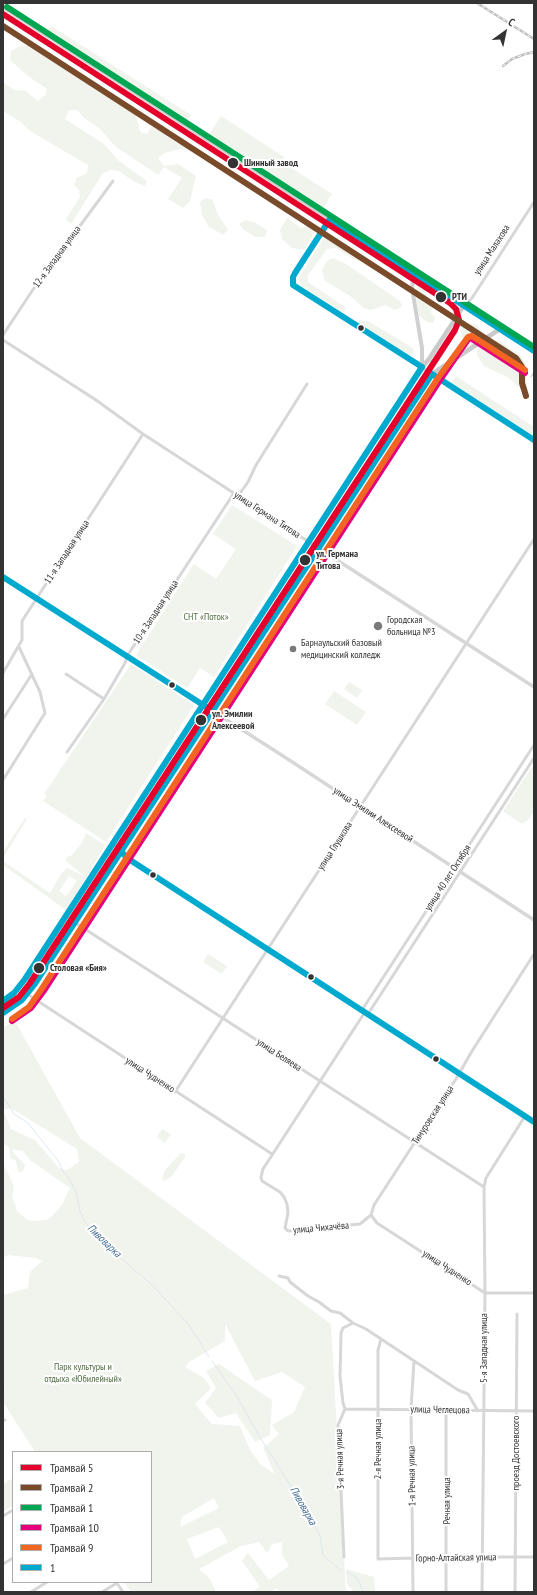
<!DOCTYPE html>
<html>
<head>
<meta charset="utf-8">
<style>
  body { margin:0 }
  #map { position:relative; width:537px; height:1595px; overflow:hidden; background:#fff; font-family:"PT Sans Narrow",sans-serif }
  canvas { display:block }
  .frame { position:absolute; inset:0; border:4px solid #333; pointer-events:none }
  .legend { position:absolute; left:12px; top:1451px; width:140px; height:132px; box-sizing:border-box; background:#fff; border:1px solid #adadad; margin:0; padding:5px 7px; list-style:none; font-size:12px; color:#333 }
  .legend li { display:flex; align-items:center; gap:8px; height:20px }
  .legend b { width:20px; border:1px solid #adadad }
  .north { position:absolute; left:485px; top:12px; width:40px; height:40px; -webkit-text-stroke:3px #fff; paint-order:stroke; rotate:33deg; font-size:11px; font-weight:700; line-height:16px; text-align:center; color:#333 }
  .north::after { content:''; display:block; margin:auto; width:14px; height:18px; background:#333; clip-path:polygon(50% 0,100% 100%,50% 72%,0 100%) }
</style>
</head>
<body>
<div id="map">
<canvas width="537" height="1595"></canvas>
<div class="frame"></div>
<ul class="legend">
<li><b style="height:5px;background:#e4002b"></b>Трамвай 5</li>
<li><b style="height:5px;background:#7a4b2a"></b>Трамвай 2</li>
<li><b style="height:5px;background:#00a651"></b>Трамвай 1</li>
<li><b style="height:5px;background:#e5007d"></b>Трамвай 10</li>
<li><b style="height:5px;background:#f26522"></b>Трамвай 9</li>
<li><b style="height:5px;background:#00a9ce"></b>1</li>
</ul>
<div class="north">С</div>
</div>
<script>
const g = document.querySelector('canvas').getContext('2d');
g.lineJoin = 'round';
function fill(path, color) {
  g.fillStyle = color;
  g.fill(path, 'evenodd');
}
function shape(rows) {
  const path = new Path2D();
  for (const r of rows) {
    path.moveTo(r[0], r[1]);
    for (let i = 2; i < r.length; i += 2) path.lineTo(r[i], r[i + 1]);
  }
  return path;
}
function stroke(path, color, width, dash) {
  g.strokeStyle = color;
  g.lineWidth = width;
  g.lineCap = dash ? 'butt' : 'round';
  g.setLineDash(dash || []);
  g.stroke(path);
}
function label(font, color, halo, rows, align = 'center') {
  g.font = font + ' "PT Sans Narrow",sans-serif';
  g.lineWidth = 4;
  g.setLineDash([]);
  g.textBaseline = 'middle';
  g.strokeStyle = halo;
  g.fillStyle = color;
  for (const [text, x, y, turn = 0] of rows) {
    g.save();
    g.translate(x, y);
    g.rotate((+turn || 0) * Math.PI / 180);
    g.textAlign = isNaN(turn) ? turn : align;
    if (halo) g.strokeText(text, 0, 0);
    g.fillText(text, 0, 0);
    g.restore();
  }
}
const green = shape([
  [51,26,191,115,187,122,48,32],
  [29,45,72,74,81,75,102,89,109,97,123,102,135,111,140,132,147,134,151,127,155,127,177,143,185,142,195,149,194,152,181,149,164,153,158,158,164,166,178,164,196,176,190,201,183,208,168,199,182,178,164,167,158,175,116,147,99,128,84,118,77,110,69,110,65,119,104,144,119,161,147,181,145,186,133,181,119,171,111,170,103,173,71,224,66,219,80,197,79,190,74,185,77,178,87,173,88,165,30,131,21,122,3,111,3,82,14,90,26,91,38,101,45,95,47,89,28,76,10,60,11,51,20,46],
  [221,116,284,157,282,162,332,194,322,209,208,136],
  [205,198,213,200,217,213,228,230,223,235,208,226,202,215,200,202],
  [287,218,301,228,311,225,317,229,304,250,292,248,282,239,280,230],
  [245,220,254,222,267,230,265,237,255,237,243,229,239,224],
  [331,237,358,254,359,261,353,259,336,248,327,249,308,275,308,282,345,307,346,311,342,312,302,286,299,281,300,276,323,239],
  [333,258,346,264,400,301,402,306,395,310,385,305,371,310,364,308,350,296,325,281,322,271,326,262],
  [418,286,424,287,427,299,432,306,431,313,435,317,433,323,427,322,419,316,415,292],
  [359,320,368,321,413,348,414,353,408,355,359,324],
  [469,323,477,325,481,331,477,341,467,348,462,341,463,335,460,331,462,326],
  [490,341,500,341,521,356,527,368,526,384,529,394,527,395,509,378,484,366,477,355,477,350],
  [456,376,534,427,534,436,451,383],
  [232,505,297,546,214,677,200,668,187,688,136,655,194,564,216,579,236,549,213,534],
  [131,664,194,705,106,842,43,801,47,796,44,794],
  [349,682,362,690,357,698,344,689],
  [334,691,366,712,357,725,325,704],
  [534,767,534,811,528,820,522,824,504,812,504,810,531,768],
  [25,818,27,819,3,858,3,852],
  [86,833,105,845,85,880,66,910,3,865,3,861,50,893,61,874,67,868,84,876,66,861,67,857,72,855,81,844],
  [69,876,77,881,66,896,59,891],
  [208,954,227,966,222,974,203,962],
  [15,1021,80,1138,331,1324,346,1592,280,1592,277,1588,271,1592,252,1592,260,1587,242,1561,248,1553,269,1580,289,1566,282,1554,282,1542,272,1544,267,1553,259,1542,241,1546,199,1569,210,1579,216,1592,131,1592,124,1582,151,1582,151,1452,35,1452,3,1402,3,1392,5,1390,3,1388,3,1295,28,1288,30,1272,42,1261,36,1258,8,1255,3,1258,3,1163,14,1186,12,1197,17,1211,27,1220,34,1221,47,1220,52,1216,62,1205,70,1188,30,1160,23,1151,13,1149,13,1152,25,1165,24,1169,21,1172,18,1172,16,1161,10,1158,9,1147,3,1144,3,1110,11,1129,35,1140,59,1168,67,1170,79,1162,77,1149,11,1108,3,1110,3,1027],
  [225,1324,255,1381,282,1372,305,1387,294,1412,272,1425,279,1434,263,1448,275,1474,261,1465,250,1450,240,1426,212,1424,195,1404,211,1388,204,1378,185,1367,189,1362,225,1341],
  [214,1498,219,1508,180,1527,182,1517],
  [219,1527,228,1542,195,1559,187,1539],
  [162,1129,171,1134,165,1143,157,1137],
  [181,1153,185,1154,185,1157,181,1163,172,1176,164,1181,162,1179,165,1170],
  [219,1364,272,1400,270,1435,255,1442,236,1413,219,1418,205,1403,216,1388,206,1371],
  [13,1478,13,1506,3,1512,3,1484],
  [346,1569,374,1577,375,1592,354,1592,347,1584]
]);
const stream = shape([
  [3,1096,14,1114,28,1123,59,1162,63,1172,68,1177,76,1192,80,1211,85,1222,96,1236,154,1287,189,1325,209,1357],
  [212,1361,236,1395,261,1439,304,1507,320,1536,323,1555,340,1570],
  [347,1572,356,1577,360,1584,363,1592]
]);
const minor = shape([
  [464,306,472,298,534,202],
  [3,335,34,288,113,181],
  [3,340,96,400,143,434,309,542],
  [238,496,248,482,256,465,307,384],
  [3,673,22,640,22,621,143,434],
  [66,674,104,699],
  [3,719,32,674],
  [67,752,104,699,125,663,127,656,234,493],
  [3,780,45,713,40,692,19,647],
  [74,922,484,1187],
  [27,994,272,1154],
  [362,1010,534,745],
  [365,1012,263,1169,261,1177,262,1181,280,1192,284,1197,287,1204,288,1213,285,1228,288,1231,360,1224,371,1215],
  [368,1014,534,758],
  [175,1092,534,539],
  [371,1215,374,1205,456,1079,472,1051,534,954],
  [371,1215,377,1223,485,1293,534,1293],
  [279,1276,288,1278,290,1282,308,1296,319,1302,331,1311,340,1313,353,1323,366,1329,458,1390,468,1394,478,1411],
  [381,1339,378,1350,378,1559,447,1557,534,1557],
  [345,1409,534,1411],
  [446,1410,446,1592],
  [3,1421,5,1420],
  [3,1516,13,1510],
  [344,1557,338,1425,345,1409,343,1403,340,1376,341,1333,343,1328,353,1323],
  [3,1564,13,1558],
  [116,1582,123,1592],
  [31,1592,47,1582],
  [102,1592,117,1583],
  [413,1592,411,1409,414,1361],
  [482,1592,485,1293,484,1187,486,1178,525,1116],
  [515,1592,517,1314]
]);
const tertiary = shape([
  [330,219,295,273,293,277,293,285,534,440],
  [309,542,534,687],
  [3,577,280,754,534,920],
  [113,844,118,847,127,858,534,1122]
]);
const secondary = shape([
  [3,7,464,306],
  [414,273,412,288,422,348,422,367]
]);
const primary = shape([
  [3,1001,14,993,25,979,422,367,429,359,461,310,464,306,534,351],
  [3,1013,22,1000,34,985,432,374,500,329]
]);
const tram = shape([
  [531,377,534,372]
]);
const rail = shape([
  [477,3,534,39],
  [503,66,512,59,525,54,534,52]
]);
const bus1 = shape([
  [3,577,211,710],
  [121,851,127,858,534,1122],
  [3,1001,14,993,25,979,422,367,293,285,293,277,295,273,330,219,534,351],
  [3,1013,22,1000,34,985,432,374,534,440]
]);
const tram1 = shape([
  [3,14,450,303,456,309,459,320,455,330,30,983,19,997,3,1008]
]);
const tram2 = shape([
  [3,26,516,358,522,367,522,383,526,396]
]);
const tram3 = shape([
  [7,7,534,347]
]);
const tram4 = shape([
  [12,1021,31,1008,43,992,440,380,469,338,472,339,525,373]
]);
const tram5 = shape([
  [12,1019,29,1007,41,990,438,378,468,337,472,336,525,370]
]);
const markers = [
  [233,163,6,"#333"],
  [441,297,6,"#333"],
  [361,328,3.5,"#333"],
  [305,560,6,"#333"],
  [378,626,5,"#7a7a7a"],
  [293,649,4,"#7a7a7a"],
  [172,685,3.5,"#333"],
  [201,720,6,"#333"],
  [153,875,3.5,"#333"],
  [39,968,6,"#333"],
  [311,977,3.5,"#333"],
  [436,1059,3.5,"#333"]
];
const stopNames = [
  ["Шинный завод",244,163],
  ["РТИ",452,297],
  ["ул. Германа",316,554],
  ["Титова",316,566],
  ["ул. Эмилии",212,714],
  ["Алексеевой",212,726],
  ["Столовая «Бия»",50,968]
];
const streetNames = [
  ["улица Малахова",492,250,-57],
  ["12-я Западная улица",57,257,-54],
  ["улица Германа Титова",267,515,33],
  ["11-я Западная улица",67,552,-57],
  ["10-я Западная улица",156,612,-57],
  ["улица Эмилии Алексеевой",373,815,33],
  ["улица Глушкова",335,846,-57],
  ["улица 40 лет Октября",448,878,-57],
  ["улица Беляева",279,1055,33],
  ["улица Чудненко",150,1075,33],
  ["Тимуровская улица",433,1115,-57],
  ["улица Чихачёва",321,1228,-5],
  ["улица Чудненко",447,1268,33],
  ["5-я Западная улица",484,1348,-90],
  ["улица Чеглецова",440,1410,1],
  ["2-я Речная улица",378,1449,-90],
  ["проезд Достоевского",516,1453,-90],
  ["3-я Речная улица",340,1459,-92],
  ["1-я Речная улица",412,1476,-91],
  ["Речная улица",447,1501,-90],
  ["Горно-Алтайская улица",456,1558,-1]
];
const parkNames = [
  ["СНТ «Поток»",206,617],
  ["Парк культуры и",83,1367],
  ["отдыха «Юбилейный»",83,1379]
];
const poiNames = [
  ["Городская",387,620],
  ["больница №3",387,632],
  ["Барнаульский базовый",301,643],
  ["медицинский колледж",301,655]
];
const waterNames = [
  ["Пивоварка",104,1241,44],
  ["Пивоварка",303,1506,60]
];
fill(green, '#f0f4ed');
stroke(stream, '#dee8f2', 1);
stroke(minor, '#d7d7d7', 3);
stroke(tertiary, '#d7d7d7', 3.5);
stroke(secondary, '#d0d0d0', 4);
stroke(primary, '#cacaca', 4.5);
stroke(tram, '#bebebe', 1);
stroke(rail, '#bebebe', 2.5);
stroke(rail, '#fff', 1, [3]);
stroke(bus1, '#00a9ce', 6);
stroke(tram1, '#e4002b', 6);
stroke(tram2, '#7a4b2a', 6);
stroke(tram3, '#00a651', 6);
stroke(tram4, '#e5007d', 6);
stroke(tram5, '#f26522', 6);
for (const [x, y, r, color] of markers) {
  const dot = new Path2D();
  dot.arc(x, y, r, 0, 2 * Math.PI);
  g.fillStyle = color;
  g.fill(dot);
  stroke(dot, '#fff', 1.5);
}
label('bold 10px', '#333', '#fff', stopNames, 'left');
label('10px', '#333', '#fff', streetNames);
label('10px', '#516e41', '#fff', parkNames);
label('10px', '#333', '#fff', poiNames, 'left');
label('italic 11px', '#436b93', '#fff', waterNames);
</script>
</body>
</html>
